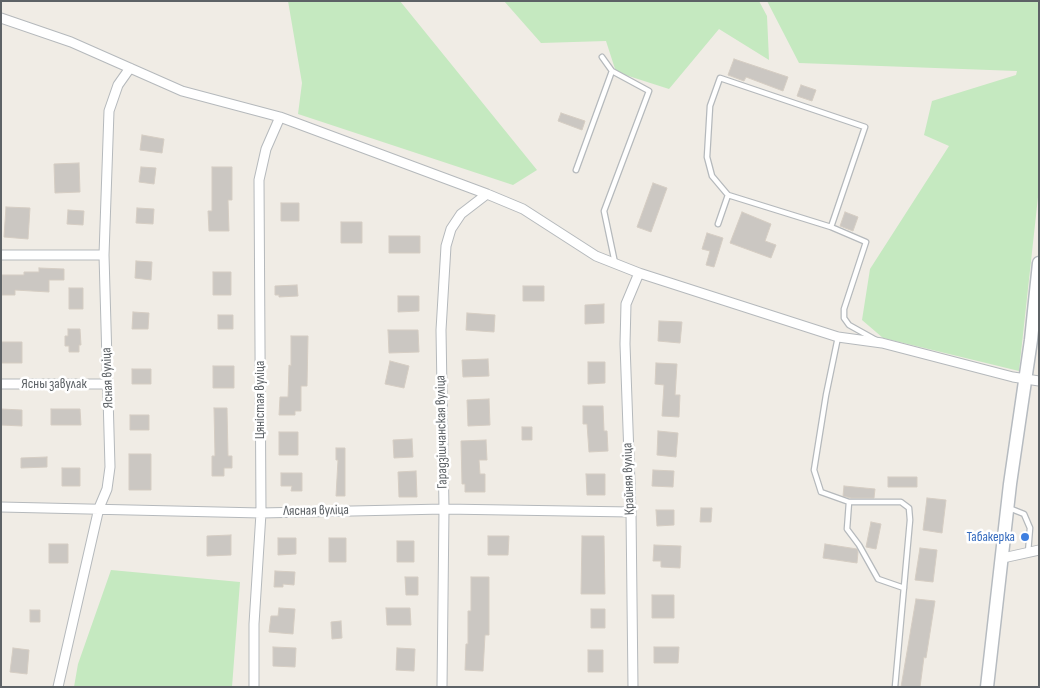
<!DOCTYPE html>
<html>
<head>
<meta charset="utf-8">
<style>
  body { margin:0 }
  #map { position:relative; width:1040px; height:688px; overflow:hidden; background:#f0ece5; font-family:"Sofia Sans Condensed",sans-serif }
  canvas { display:block }
  .frame { position:absolute; inset:0; border:2px solid #5d6266; pointer-events:none }
</style>
</head>
<body>
<div id="map">
<canvas width="1040" height="688"></canvas>
<div class="frame"></div>
</div>
<script>
const g = document.querySelector('canvas').getContext('2d');
g.lineJoin = 'round';
function fill(path, color) {
  g.fillStyle = color;
  g.fill(path, 'evenodd');
}
function shape(rows) {
  const path = new Path2D();
  for (const r of rows) {
    path.moveTo(r[0], r[1]);
    for (let i = 2; i < r.length; i += 2) path.lineTo(r[i], r[i + 1]);
  }
  return path;
}
function stroke(path, color, width, dash) {
  g.strokeStyle = color;
  g.lineWidth = width;
  g.lineCap = dash ? 'butt' : 'round';
  g.setLineDash(dash || []);
  g.stroke(path);
}
function label(font, color, halo, rows, align = 'center') {
  g.font = font + ' "Sofia Sans Condensed",sans-serif';
  g.lineWidth = 5;
  g.setLineDash([]);
  g.textBaseline = 'middle';
  g.strokeStyle = halo;
  g.fillStyle = color;
  for (const [text, x, y, turn = 0] of rows) {
    g.save();
    g.translate(x, y);
    g.rotate((+turn || 0) * Math.PI / 180);
    g.textAlign = isNaN(turn) ? turn : align;
    if (halo) g.strokeText(text, 0, 0);
    g.fillText(text, 0, 0);
    g.restore();
  }
}
const green = shape([
  [288,1,400,1,537,170,513,185,298,114,302,83],
  [504,1,759,1,767,16,769,60,719,29,669,89,616,72,606,41,541,43],
  [767,1,1039,1,1039,188,1019,371,883,338,862,320,870,269,949,146,924,135,932,101,1016,75,1017,71,799,63],
  [111,570,240,582,232,687,74,687,78,664]
]);
const building = shape([
  [734,59,788,77,783,91,746,77,744,81,728,75,734,59],
  [801,85,816,90,812,101,797,96,801,85],
  [561,113,585,121,582,130,558,121,561,113],
  [142,135,164,139,162,153,140,150,142,135],
  [79,163,80,192,55,193,54,164,79,163],
  [141,167,156,168,154,184,139,182,141,167],
  [212,167,232,167,232,200,228,200,229,231,209,231,208,211,212,211,212,167],
  [653,183,667,188,651,232,637,227,653,183],
  [281,203,299,203,299,221,281,221,281,203],
  [6,207,30,208,28,239,4,237,6,207],
  [137,208,154,209,153,224,136,223,137,208],
  [68,210,84,211,83,225,67,224,68,210],
  [742,212,771,224,765,241,776,245,771,258,730,243,742,212],
  [845,212,858,217,853,231,840,226,845,212],
  [341,222,362,222,362,243,341,243,341,222],
  [707,233,723,238,714,267,706,265,710,251,702,249,707,233],
  [389,236,420,236,420,253,389,253,389,236],
  [136,261,152,262,151,280,135,278,136,261],
  [39,268,64,269,64,280,49,280,49,292,15,290,15,295,2,295,2,275,24,275,24,272,39,272,39,268],
  [213,272,231,272,231,295,213,295,213,272],
  [297,285,298,296,279,297,279,295,275,295,275,286,297,285],
  [523,286,544,286,544,301,523,301,523,286],
  [69,288,83,288,83,309,69,309,69,288],
  [398,296,419,296,419,311,398,312,398,296],
  [604,304,604,323,585,324,585,305,604,304],
  [133,312,149,313,148,329,132,329,133,312],
  [467,313,495,315,494,332,466,330,467,313],
  [218,315,233,315,233,329,218,329,218,315],
  [659,321,682,322,680,343,658,341,659,321],
  [68,329,80,329,81,345,79,345,79,352,69,352,69,346,65,346,65,336,68,336,68,329],
  [388,330,418,330,419,352,389,353,388,330],
  [291,336,308,336,307,386,301,386,301,411,295,411,295,415,279,415,280,397,288,397,289,365,291,366,291,336],
  [1,342,22,342,22,363,1,363,1,342],
  [488,359,489,376,463,377,462,360,488,359],
  [390,361,409,366,404,388,385,384,390,361],
  [588,362,605,362,605,383,588,384,588,362],
  [656,363,677,364,675,395,680,395,679,417,662,416,664,385,655,384,656,363],
  [213,366,234,366,234,388,213,388,213,366],
  [132,369,151,369,151,384,132,384,132,369],
  [489,399,490,425,468,426,467,400,489,399],
  [583,406,603,406,604,431,607,431,608,451,589,452,587,424,583,424,583,406],
  [214,408,227,408,228,456,232,456,232,468,224,468,224,476,212,476,212,456,215,456,214,408],
  [1,409,22,410,22,426,1,425,1,409],
  [51,409,80,409,81,425,51,425,51,409],
  [130,415,149,415,149,430,130,430,130,415],
  [522,427,532,427,532,440,522,440,522,427],
  [658,431,678,433,676,457,657,455,658,431],
  [279,432,298,432,298,455,279,455,279,432],
  [412,439,413,457,394,458,393,440,412,439],
  [486,440,487,460,479,460,480,474,485,474,485,492,465,492,465,484,462,484,461,441,486,440],
  [336,448,345,448,345,496,336,496,338,460,336,460,336,448],
  [129,454,151,454,151,490,129,490,129,454],
  [47,457,47,467,21,468,21,458,47,457],
  [62,468,80,468,80,486,62,486,62,468],
  [653,470,674,471,673,487,652,486,653,470],
  [416,471,417,497,399,497,398,472,416,471],
  [281,473,302,473,302,491,291,491,292,486,281,486,281,473],
  [586,474,605,474,605,495,587,495,586,474],
  [888,477,917,477,917,487,888,487,888,477],
  [844,486,875,489,874,498,851,498,843,496,844,486],
  [927,498,946,500,942,533,923,530,927,498],
  [701,508,712,508,711,522,700,522,701,508],
  [656,510,674,510,674,525,657,526,656,510],
  [871,522,881,524,876,549,866,547,871,522],
  [231,535,231,555,207,556,207,536,231,535],
  [488,536,509,536,508,555,488,555,488,536],
  [582,536,604,536,605,594,581,594,582,536],
  [278,538,296,538,296,554,278,555,278,538],
  [329,538,346,538,346,562,329,562,329,538],
  [397,541,414,541,414,562,397,562,397,541],
  [49,544,68,544,68,563,49,563,49,544],
  [825,544,857,549,858,552,857,563,823,558,825,544],
  [654,545,681,546,680,568,661,567,661,561,653,561,654,545],
  [920,548,937,550,933,582,915,580,920,548],
  [275,571,295,572,294,585,283,584,283,587,274,587,275,571],
  [405,577,418,577,418,595,406,595,405,577],
  [471,577,489,577,489,635,485,635,483,671,465,670,466,644,468,644,468,611,471,611,471,577],
  [652,595,674,595,674,618,652,618,652,595],
  [916,599,935,601,926,658,924,657,920,687,901,687,916,599],
  [279,608,295,609,293,634,269,632,271,616,278,616,279,608],
  [386,608,410,608,411,625,387,625,386,608],
  [591,609,605,609,605,628,591,628,591,609],
  [30,610,40,610,40,622,30,622,30,610],
  [341,621,342,638,332,639,331,622,341,621],
  [273,647,296,648,295,667,273,666,273,647],
  [654,647,679,647,678,663,654,663,654,647],
  [13,648,29,650,27,674,10,672,13,648],
  [397,648,415,649,414,671,396,670,397,648],
  [588,650,603,650,603,672,588,672,588,650]
]);
const lane = shape([
  [602,57,612,71,649,91,604,211,615,263],
  [576,170,612,71],
  [718,224,728,195],
  [831,227,865,127,720,78,710,106,707,157,712,176,728,195,831,227,866,242,844,309,844,318,849,325,876,340],
  [838,337,826,395,814,470,821,492,849,502,847,529,859,545,878,579,904,588],
  [849,502,901,502,909,508,910,520,895,687],
  [1009,508,1024,514,1030,528,1028,553]
]);
const street = shape([
  [1,18,71,42,182,91,280,117,487,194,523,209,596,256,639,273,838,337,882,343,1013,377,1039,381],
  [1,255,104,255],
  [1,384,108,384],
  [1,507,261,513,444,509,631,512],
  [1003,558,1039,550],
  [58,687,99,508,107,489,110,467,104,255,109,111,118,85,130,68],
  [254,687,254,624,261,513,259,180,266,149,280,117],
  [442,687,444,509,441,330,446,246,451,229,461,214,487,194],
  [633,687,631,512,625,344,626,304,639,273]
]);
const secondary = shape([
  [987,687,1010,484,1031,340,1039,263]
]);
const markers = [
  [1025,537,5,"#3f7fe0"]
];
const streetNames = [
  ["Ясная вуліца",108,378,-92],
  ["Ясны завулак",54,384],
  ["Цяністая вуліца",260,400,-90],
  ["Гарадзішчанская вуліца",442,432,-91],
  ["Крайняя вуліца",629,479,-92],
  ["Лясная вуліца",316,511,-1]
];
const shopNames = [
  ["Табакерка",1015,537]
];
fill(green, '#c5e9c0');
fill(building, '#cbc7c2');
stroke(building, '#d5cdc3', 1);
stroke(lane, '#b5b9bc', 7);
stroke(street, '#b5b9bc', 11);
stroke(secondary, '#b6bbc0', 15);
stroke(lane, '#fff', 4.5);
stroke(street, '#fff', 9);
stroke(secondary, '#fff', 12);
for (const [x, y, r, color] of markers) {
  const dot = new Path2D();
  dot.arc(x, y, r, 0, 2 * Math.PI);
  g.fillStyle = color;
  g.fill(dot);
  stroke(dot, '#fff', 2);
}
label('14px', '#5d6266', '#fff', streetNames);
label('14px', '#366cbe', '#fff', shopNames, 'right');
</script>
</body>
</html>
